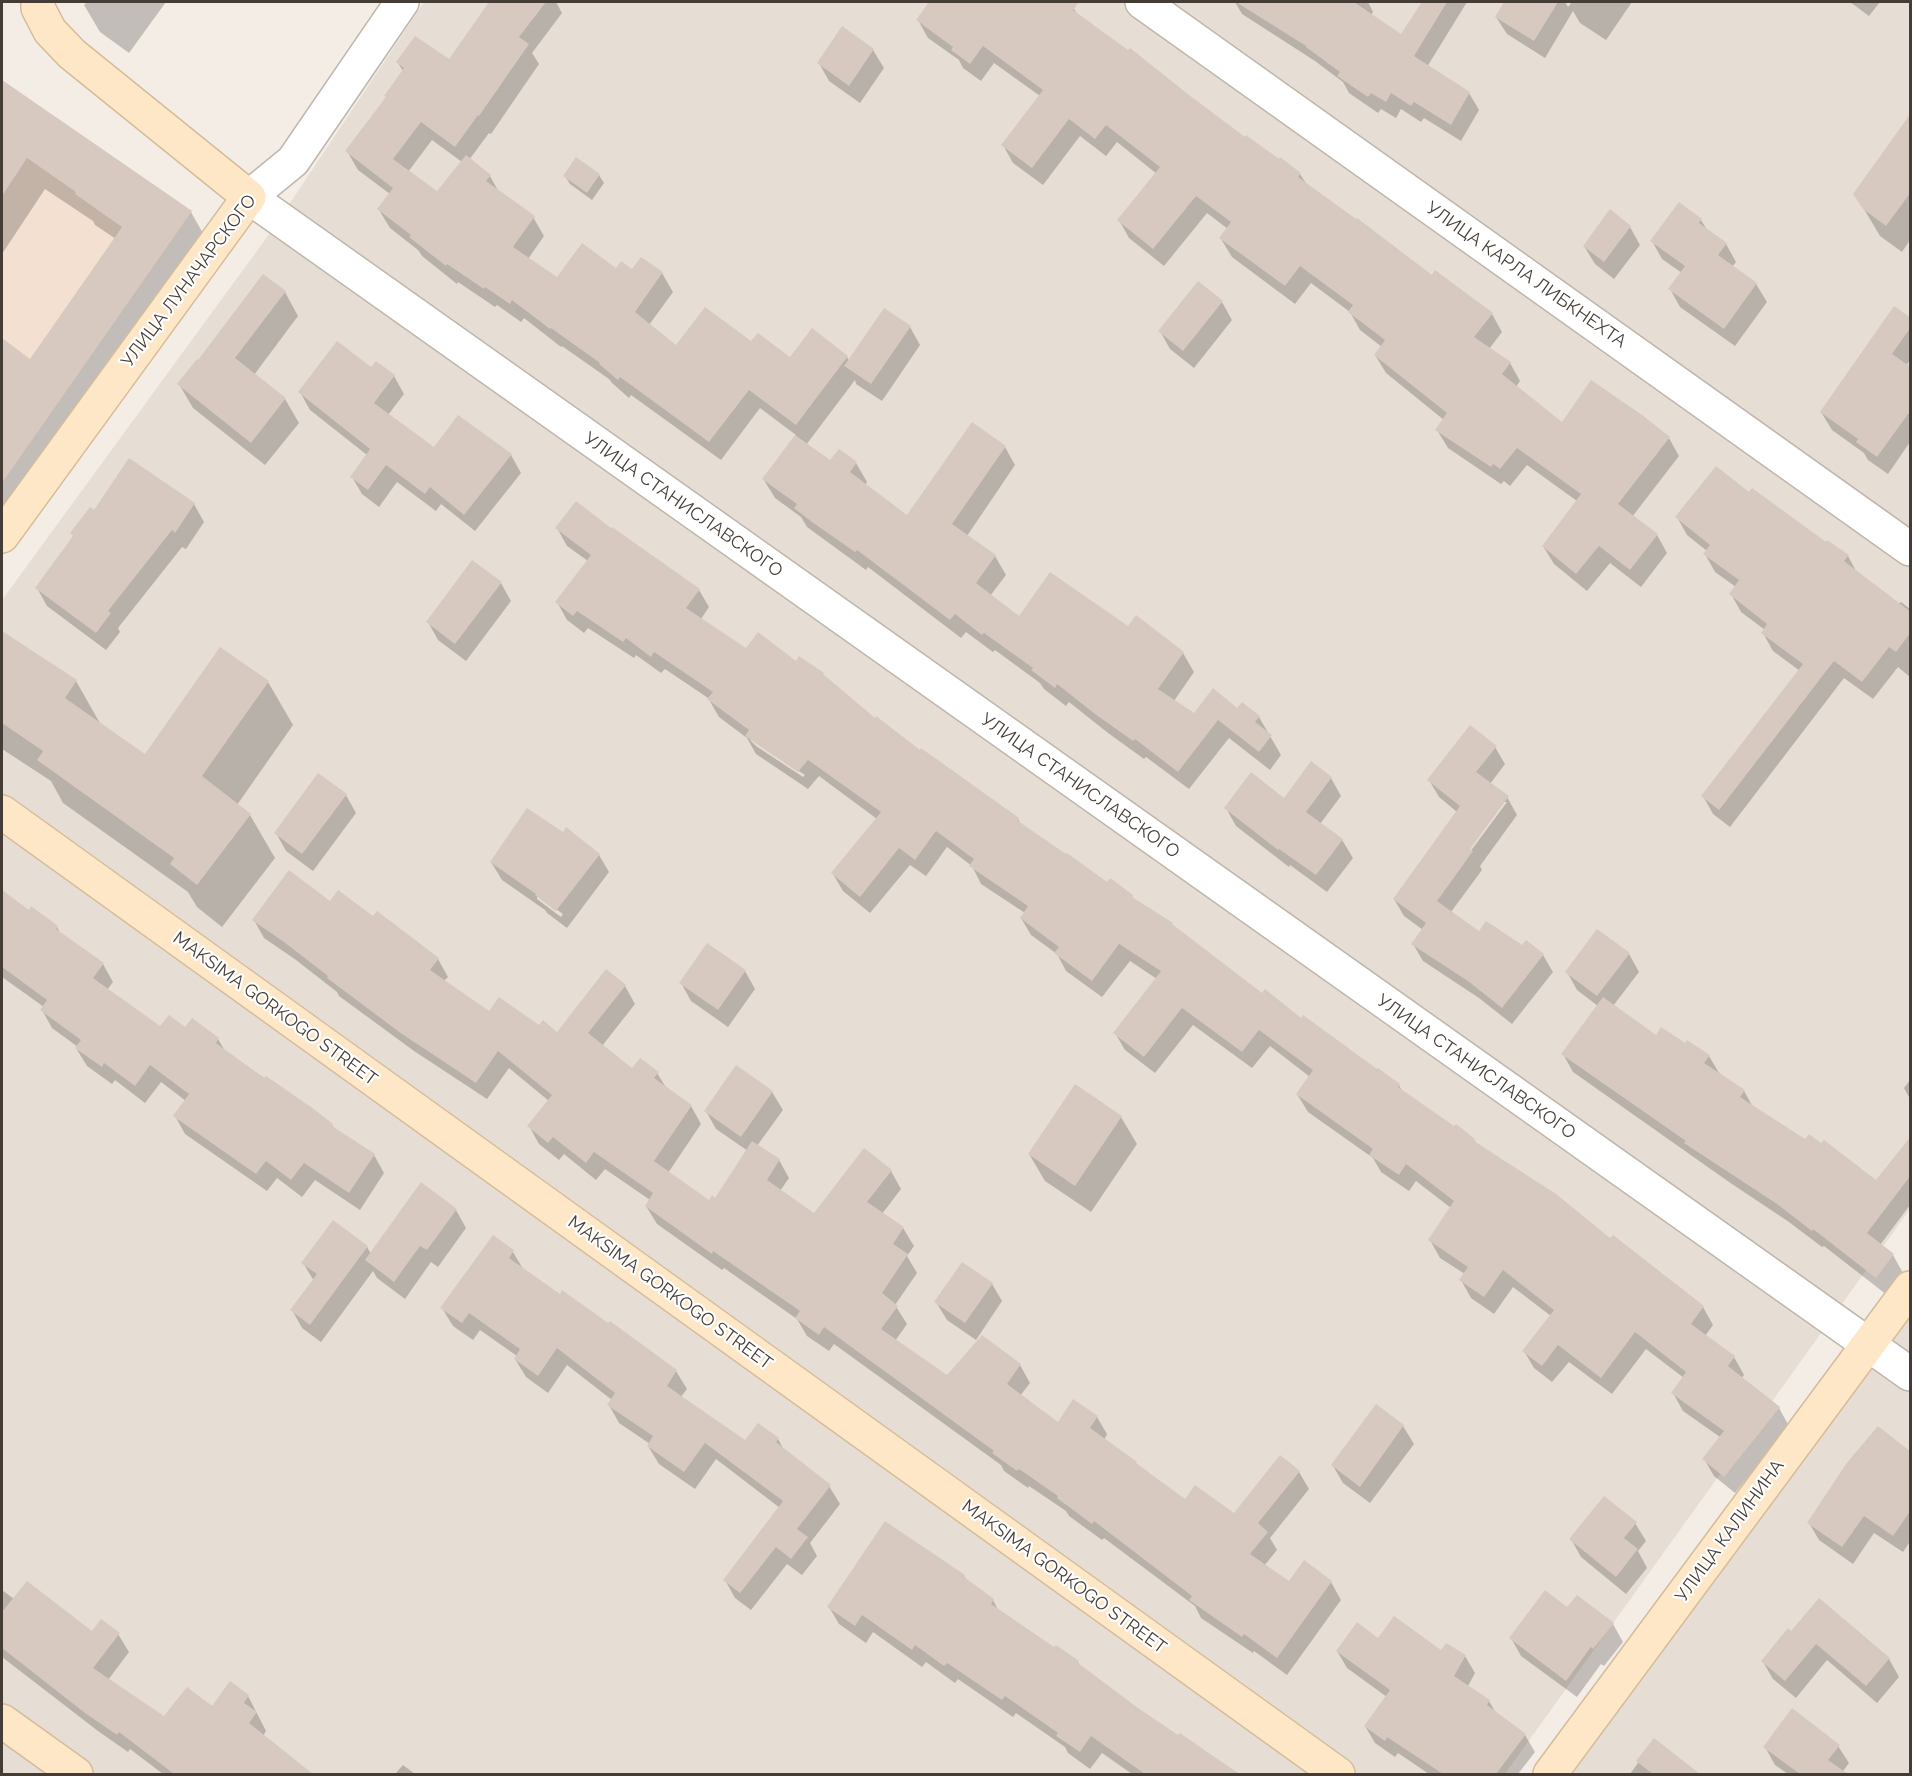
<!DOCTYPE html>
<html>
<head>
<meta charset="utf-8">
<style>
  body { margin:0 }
  #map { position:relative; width:1912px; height:1776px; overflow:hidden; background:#f3ede6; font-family:Raleway,sans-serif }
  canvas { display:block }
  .frame { position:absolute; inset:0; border:3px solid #453c36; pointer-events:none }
</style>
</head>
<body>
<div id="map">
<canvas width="1912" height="1776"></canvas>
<div class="frame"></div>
</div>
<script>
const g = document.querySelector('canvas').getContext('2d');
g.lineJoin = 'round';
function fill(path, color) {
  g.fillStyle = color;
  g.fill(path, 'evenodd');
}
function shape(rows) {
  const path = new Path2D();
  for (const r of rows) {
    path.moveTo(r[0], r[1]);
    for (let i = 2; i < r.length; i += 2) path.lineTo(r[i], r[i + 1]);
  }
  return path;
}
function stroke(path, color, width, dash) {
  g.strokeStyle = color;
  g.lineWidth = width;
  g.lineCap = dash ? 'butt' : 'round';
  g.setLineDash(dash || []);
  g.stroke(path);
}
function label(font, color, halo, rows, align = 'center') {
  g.font = font + ' Raleway,sans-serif';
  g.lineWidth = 4.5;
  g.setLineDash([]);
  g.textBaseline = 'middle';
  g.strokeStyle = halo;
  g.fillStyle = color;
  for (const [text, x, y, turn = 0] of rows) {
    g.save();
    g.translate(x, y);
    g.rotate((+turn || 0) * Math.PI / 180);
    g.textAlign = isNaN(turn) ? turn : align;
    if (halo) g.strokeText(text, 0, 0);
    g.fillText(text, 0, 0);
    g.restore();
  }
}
const residential = shape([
  [424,2,1910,2,1910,1209,1505,1774,2,1774,2,600,270,233],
  [1910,1313,1910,1774,1565,1774]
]);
const commercial = shape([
  [2,80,192,211,2,483]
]);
const shadow = shape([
  [87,2,166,2,129,53,100,32,84,5],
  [501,2,556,2,562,13,532,53,539,64,491,134,489,133,469,160,490,176,500,194,533,217,544,236,528,259,557,279,616,270,662,273,673,292,649,325,677,348,751,343,791,359,847,357,849,361,910,327,920,345,882,401,856,384,855,380,806,445,830,463,856,463,867,482,865,485,908,517,1005,447,1015,465,967,536,995,556,1006,575,990,596,1019,618,1128,628,1183,653,1194,672,1174,701,1194,715,1237,710,1259,717,1281,755,1270,770,1229,738,1189,789,1146,757,1144,759,1108,733,1069,702,1066,706,1044,689,1040,683,995,650,993,652,966,632,961,638,868,567,866,570,807,527,801,517,775,498,764,480,796,435,760,408,721,460,631,395,629,398,612,383,609,379,562,346,561,347,524,318,521,322,497,305,495,307,458,282,457,284,422,256,418,250,390,228,379,210,390,194,358,170,347,151,387,98,403,71,398,63,450,61,479,32],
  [432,140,462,162,437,193,408,172],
  [931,2,1064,2,1074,9,1078,15,1245,139,1300,174,1307,185,1432,277,1492,314,1502,332,1489,349,1510,363,1520,381,1516,387,1562,424,1669,438,1679,456,1632,517,1657,535,1667,553,1641,587,1610,563,1587,591,1554,564,1543,546,1577,501,1527,465,1510,486,1504,481,1501,484,1448,448,1437,430,1444,420,1386,373,1375,355,1382,347,1360,330,1350,312,1311,283,1295,304,1232,257,1221,239,1228,229,1207,213,1164,266,1129,238,1119,220,1157,174,1117,142,1106,156,1080,136,1043,185,1013,163,1003,145,1040,96,994,63,981,81,963,68,959,60,928,38,918,20],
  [1235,2,1368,2,1373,12,1371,15,1402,37,1423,2,1467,2,1427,67,1469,93,1479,110,1461,141,1424,118,1421,122,1401,109,1396,118,1381,109,1378,113,1349,93,1343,82,1315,61,1242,14],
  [1506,2,1565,2,1568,7,1572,2,1632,2,1606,40,1580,23,1573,11,1545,58,1507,34,1496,17],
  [1850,2,1880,2,1869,16],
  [842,28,873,50,884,68,860,103,829,81,819,63],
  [2,82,191,212,209,244,2,539,2,340,30,361,116,239,95,225,93,221,45,189,2,254],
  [1910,140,1910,240,1902,252,1880,236,1855,194],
  [599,175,604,183,592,200,570,184,565,176],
  [1701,220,1707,230,1726,244,1736,262,1732,267,1756,284,1767,302,1735,346,1680,307,1670,289,1682,273,1662,259,1652,241],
  [1630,227,1640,245,1614,279,1595,264,1584,246],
  [285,292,298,316,254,375,285,399,299,423,265,465,193,408,179,384],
  [1222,302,1232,320,1194,368,1170,349,1160,331],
  [1910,320,1910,360,1906,366,1910,369,1910,442,1888,474,1868,460,1864,453,1832,430,1821,412],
  [377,363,394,376,404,394,388,415,434,449,511,455,521,473,475,531,441,504,436,511,397,482,379,507,362,494,352,477,367,455,310,410,300,392,372,369],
  [129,460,194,504,204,522,186,549,182,547,118,628,120,632,106,650,47,606,37,588,94,512],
  [1749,494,1848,556,1857,573,1898,604,1901,602,1910,609,1910,677,1898,667,1873,699,1844,678,1730,827,1713,814,1703,796,1800,671,1773,651,1763,633,1765,630,1741,612,1731,594,1736,587,1715,572,1705,554,1707,551,1687,535,1677,517],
  [557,528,611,531,699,590,709,607,701,619,746,650,875,720,1018,819,1022,826,1107,884,1132,896,1134,900,1262,995,1399,1085,1403,1093,1474,1140,1477,1145,1611,1240,1613,1237,1703,1307,1713,1325,1705,1336,1734,1357,1744,1375,1741,1379,1779,1408,1789,1426,1735,1493,1714,1476,1704,1459,1720,1437,1683,1411,1673,1393,1684,1378,1646,1349,1612,1394,1569,1362,1552,1382,1534,1368,1524,1351,1551,1316,1513,1287,1494,1314,1471,1298,1461,1280,1465,1274,1440,1258,1430,1240,1451,1208,1416,1181,1409,1191,1381,1172,1373,1158,1308,1112,1297,1094,1310,1077,1270,1046,1252,1068,1193,1025,1155,1073,1125,1050,1115,1033,1157,979,1130,961,1102,997,1066,971,1057,954,1031,935,1021,918,1025,913,981,884,972,866,947,847,926,876,910,865,870,913,843,891,833,874,877,819,819,776,808,789,756,754,747,738,719,717,708,698,665,669,661,673,636,655,634,658,588,628,584,633,567,620,557,602,588,561,567,546],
  [751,739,805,775,803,777,756,746,750,740],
  [501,583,511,601,466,661,438,640,428,622],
  [9,638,76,681,101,725,145,756,268,682,293,725,237,805,250,815,275,858,222,927,197,907,188,892,63,803,51,781,2,749,2,649],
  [1495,747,1505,764,1490,784,1507,797,1517,815,1480,866,1482,870,1451,912,1479,933,1543,955,1553,972,1512,1024,1479,998,1423,961,1413,944,1423,930,1404,916,1394,899,1457,812,1439,797,1429,780],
  [1503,802,1507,802,1467,856,1464,854],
  [1331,778,1341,796,1320,824,1342,840,1353,858,1327,892,1290,865,1289,867,1236,826,1226,808,1284,800],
  [346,795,356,813,313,871,286,851,276,833],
  [599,855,609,872,567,928,547,913,545,910,502,880,491,862],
  [537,895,563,914,561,917,537,899],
  [2,892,29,912,57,927,61,935,103,964,113,982,107,990,160,1028,185,1030,218,1039,225,1051,332,1125,335,1130,374,1155,384,1173,360,1210,315,1180,302,1197,277,1178,267,1191,185,1134,175,1116,186,1101,161,1082,145,1103,115,1080,112,1084,87,1066,76,1048,78,1047,52,1028,42,1010,44,1007,2,977],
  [330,903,373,919,438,959,448,977,444,981,489,1013,557,1034,606,971,625,986,635,1004,602,1046,632,1070,657,1073,667,1089,691,1106,701,1124,668,1173,710,1202,716,1200,748,1151,716,1129,706,1111,772,1092,783,1110,757,1146,779,1160,789,1178,780,1191,815,1215,891,1171,901,1189,882,1214,903,1228,914,1246,907,1256,917,1273,895,1305,907,1324,895,1341,947,1377,1020,1365,1030,1383,1020,1396,1058,1424,1097,1417,1107,1434,1104,1440,1185,1501,1234,1515,1299,1472,1309,1489,1270,1538,1277,1550,1264,1566,1289,1583,1304,1562,1331,1582,1341,1600,1287,1675,1254,1651,1253,1653,1201,1618,1195,1606,1104,1538,1102,1540,1069,1516,1066,1511,1029,1486,1028,1488,1004,1471,1001,1465,834,1344,829,1351,807,1336,797,1319,724,1268,722,1270,657,1224,646,1206,650,1200,605,1169,596,1180,564,1154,559,1160,539,1144,529,1126,549,1101,509,1068,487,1099,414,1051,339,996,337,992,296,960,264,938,254,920],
  [1629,954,1639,972,1613,1006,1656,1037,1685,1045,1709,1056,1719,1073,1744,1091,1753,1107,1805,1141,1876,1182,1910,1158,1910,1205,1880,1245,1893,1255,1903,1273,1887,1295,1824,1246,1822,1247,1789,1222,1729,1182,1573,1072,1563,1054,1598,1006,1577,990,1567,972],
  [745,971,755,989,728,1027,691,1001,681,983],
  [1910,1080,1910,1099,1904,1088],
  [1121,1117,1137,1144,1091,1212,1045,1181,1029,1154],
  [456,1210,466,1228,438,1267,431,1262,405,1299,377,1278,373,1271,321,1342,302,1328,292,1310,314,1281,303,1263,333,1222,367,1247,371,1254],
  [513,1252,523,1269,560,1296,608,1325,610,1323,676,1371,687,1389,681,1397,745,1442,778,1439,784,1450,829,1486,840,1504,810,1543,817,1556,802,1575,787,1564,751,1610,735,1598,725,1580,780,1508,716,1459,695,1489,659,1464,648,1446,650,1444,619,1423,609,1405,612,1400,567,1365,548,1393,526,1377,515,1359,517,1356,480,1330,473,1340,453,1326,442,1308],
  [992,1284,1002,1301,976,1340,947,1320,936,1302],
  [1376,1406,1403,1426,1414,1444,1370,1503,1343,1483,1333,1466],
  [1910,1454,1910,1544,1909,1543,1903,1552,1874,1533,1853,1564,1819,1540,1809,1523],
  [1635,1523,1646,1541,1638,1551,1647,1568,1626,1594,1581,1557,1571,1539],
  [964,1576,968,1582,993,1600,999,1612,1055,1649,1078,1662,1082,1668,1178,1738,1180,1735,1239,1774,1132,1774,1102,1753,1090,1769,1068,1753,1065,1747,1016,1713,1013,1717,958,1679,955,1683,926,1662,922,1667,873,1632,866,1643,839,1624,829,1607],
  [2,1590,14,1599,92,1633,118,1634,129,1652,108,1680,164,1718,212,1709,248,1696,266,1731,263,1736,300,1766,305,1774,163,1774,130,1749,128,1752,98,1731,2,1657],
  [1819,1600,1889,1659,1899,1677,1877,1703,1827,1660,1796,1698,1773,1679,1763,1662,1791,1633],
  [1613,1624,1623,1642,1604,1666,1601,1664,1577,1697,1521,1656,1511,1638],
  [1378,1640,1465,1656,1475,1673,1468,1686,1489,1701,1497,1715,1525,1735,1535,1752,1518,1774,1429,1774,1398,1753,1395,1757,1375,1743,1365,1726,1387,1697,1347,1668,1337,1651],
  [1654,1741,1694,1771,1696,1774,1630,1774],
  [1838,1746,1849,1763,1841,1774,1788,1774,1775,1765,1765,1747],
  [403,1765,415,1774,395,1774]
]);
const building = shape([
  [489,2,546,2,519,37,529,44,479,116,478,115,455,147,421,122,393,159,437,191,466,155,491,175,486,181,535,216,513,247,557,277,582,243,616,268,621,261,632,269,641,257,663,272,635,312,676,345,705,307,751,341,758,333,790,357,812,328,848,356,796,425,749,390,709,442,620,377,618,380,599,364,600,363,551,328,550,329,512,300,510,304,485,287,484,289,447,264,446,266,409,237,411,235,377,209,393,188,345,151,386,97,384,96,404,68,396,62,415,36,449,59],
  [929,2,1079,2,1073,10,1128,50,1130,48,1189,95,1245,137,1246,135,1279,159,1280,157,1301,173,1298,177,1356,219,1357,218,1432,275,1435,270,1493,313,1474,337,1511,362,1502,374,1562,422,1591,380,1642,415,1670,437,1618,504,1658,534,1630,570,1599,546,1576,574,1542,546,1581,494,1517,448,1500,469,1493,464,1491,467,1435,430,1447,413,1374,355,1385,340,1348,312,1353,305,1300,266,1285,286,1219,238,1231,222,1196,196,1153,249,1117,220,1160,167,1106,125,1095,139,1069,119,1032,168,1001,145,1043,90,983,46,970,64,951,50,953,47,916,20],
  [1236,2,1354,2,1401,34,1422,2,1447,2,1414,56,1470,92,1451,125,1414,102,1411,106,1391,93,1386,102,1371,93,1368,97,1337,76,1340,72,1306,47,1306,46],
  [1504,2,1558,2,1534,41,1495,17],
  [842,26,874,49,849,86,817,63],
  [2,80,192,211,2,483,2,338,30,359,122,227,75,194,76,192,27,158,2,196],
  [1911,113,1911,192,1886,226,1863,209,1853,194],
  [576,157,600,174,587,193,563,176],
  [1679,202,1702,219,1699,223,1727,243,1718,255,1757,283,1724,329,1668,289,1685,266,1650,241],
  [1610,209,1631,226,1604,262,1583,246],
  [263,274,286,291,235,358,286,398,251,443,177,384,197,359,198,360],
  [1198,281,1223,301,1183,351,1158,331],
  [1894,306,1911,318,1911,327,1892,354,1911,367,1911,410,1877,457,1856,442,1858,439,1820,412],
  [884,308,911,326,871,384,844,366],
  [337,341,371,367,376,361,395,375,374,403,434,447,458,415,512,454,464,515,430,487,425,494,386,465,368,490,350,477,370,449,298,392],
  [972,422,1006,446,952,524,996,555,976,583,1019,616,1050,572,1128,626,1136,615,1184,652,1158,689,1194,713,1213,688,1237,708,1242,702,1260,716,1255,722,1272,735,1259,752,1218,720,1178,772,1135,739,1133,741,1095,714,1057,684,1055,688,1031,670,1033,668,984,633,982,635,955,614,950,620,857,550,855,552,812,522,794,508,797,504,762,479,795,435,830,460,839,449,857,462,850,472,907,515],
  [129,458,195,503,175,533,172,530,108,611,111,613,96,633,35,588,73,536,70,533,90,507,94,510],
  [1716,466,1749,492,1752,488,1826,542,1827,540,1849,555,1844,561,1911,612,1911,632,1896,652,1889,647,1862,682,1834,661,1719,810,1701,796,1803,664,1761,633,1767,624,1729,594,1739,580,1703,554,1710,545,1675,517],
  [576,501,611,528,612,527,700,589,686,608,746,648,758,632,796,661,799,656,824,673,823,674,875,718,876,716,920,750,921,748,1019,818,1018,821,1066,854,1067,853,1107,882,1110,878,1133,895,1132,897,1173,923,1172,924,1262,993,1265,989,1301,1018,1303,1015,1377,1069,1378,1068,1400,1084,1398,1087,1454,1126,1456,1124,1475,1139,1474,1141,1556,1194,1610,1238,1613,1235,1704,1306,1691,1324,1735,1356,1728,1366,1780,1407,1724,1477,1702,1459,1724,1431,1671,1393,1686,1372,1635,1332,1601,1378,1558,1345,1542,1366,1522,1351,1554,1310,1503,1270,1484,1297,1459,1280,1468,1267,1428,1240,1454,1201,1406,1164,1399,1175,1369,1155,1373,1149,1296,1094,1313,1070,1259,1030,1242,1052,1182,1008,1144,1057,1113,1033,1161,971,1119,944,1092,981,1054,953,1059,947,1020,918,1028,906,969,866,974,859,936,831,915,860,899,848,860,897,831,873,881,812,808,760,798,772,745,736,749,730,707,699,713,692,654,652,651,657,626,638,623,642,577,611,573,616,555,602,591,555,555,528],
  [472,560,502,582,455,644,426,622],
  [2,631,77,680,65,698,145,754,220,647,269,681,202,776,251,814,197,885,170,864,174,858,37,760,43,751,2,723],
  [1470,725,1497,746,1476,772,1509,796,1470,849,1473,851,1437,901,1479,931,1486,921,1522,945,1526,940,1544,954,1502,1008,1468,981,1411,944,1426,923,1393,899,1460,806,1427,780],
  [1311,761,1332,777,1306,812,1343,839,1316,875,1279,849,1278,850,1224,808,1251,772,1284,798],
  [318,773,347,794,302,854,274,833],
  [527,808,563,832,566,827,600,854,556,911,535,895,536,894,490,862],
  [289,870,330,901,338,890,373,916,377,911,439,958,430,970,489,1011,499,997,539,1025,543,1020,557,1032,606,969,626,985,588,1033,632,1068,640,1058,659,1072,654,1078,692,1105,654,1161,709,1200,712,1195,715,1198,752,1141,780,1159,767,1180,814,1213,864,1148,892,1170,867,1202,904,1227,893,1244,908,1254,882,1293,898,1306,881,1329,947,1375,982,1335,1021,1364,1007,1384,1058,1422,1073,1399,1098,1416,1090,1428,1137,1462,1136,1463,1185,1499,1195,1485,1234,1513,1280,1455,1300,1471,1258,1523,1268,1532,1250,1554,1289,1581,1304,1560,1332,1581,1277,1658,1244,1634,1242,1637,1189,1600,1192,1596,1094,1521,1092,1524,1057,1498,1058,1496,1019,1469,1017,1471,992,1453,994,1451,824,1327,819,1335,795,1318,800,1311,713,1251,712,1254,645,1206,653,1193,594,1152,586,1163,553,1137,548,1143,527,1126,552,1095,498,1051,476,1083,402,1034,327,978,328,976,284,942,252,920],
  [2,890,29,910,31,906,58,926,56,929,104,963,93,978,160,1026,169,1015,185,1027,192,1018,219,1038,216,1043,264,1078,266,1076,311,1107,333,1124,332,1126,375,1154,349,1193,304,1163,291,1180,266,1161,256,1174,173,1116,189,1094,150,1065,135,1086,104,1063,102,1067,75,1048,81,1040,40,1010,47,1000,2,967],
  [1597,929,1630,953,1597,996,1565,972],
  [707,943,746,970,718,1010,679,983],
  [1603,997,1656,1035,1661,1027,1685,1043,1687,1040,1710,1055,1704,1063,1745,1090,1740,1097,1805,1139,1809,1134,1821,1143,1824,1140,1876,1180,1911,1136,1911,1175,1867,1233,1894,1254,1876,1278,1813,1229,1812,1231,1777,1204,1684,1143,1686,1141,1561,1054],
  [736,1065,773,1091,741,1137,704,1111],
  [1075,1084,1122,1116,1075,1186,1028,1154],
  [421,1182,457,1209,427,1250,420,1246,394,1282,365,1260],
  [333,1220,368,1246,310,1325,290,1310,317,1274,301,1263],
  [493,1235,514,1250,509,1258,560,1294,562,1290,608,1323,610,1321,677,1370,667,1386,745,1440,758,1423,779,1438,776,1442,831,1485,797,1529,808,1537,791,1559,776,1547,740,1593,723,1580,783,1501,705,1443,684,1472,647,1446,653,1436,607,1405,615,1393,557,1348,538,1376,514,1359,520,1349,469,1313,462,1323,440,1308],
  [962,1262,993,1283,965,1323,934,1302],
  [1376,1404,1404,1425,1360,1487,1331,1465],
  [1878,1426,1911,1452,1911,1510,1893,1536,1864,1516,1842,1547,1807,1523,1846,1464],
  [1604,1496,1637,1522,1624,1538,1638,1549,1616,1577,1569,1539],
  [885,1521,965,1575,964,1577,994,1599,991,1604,1054,1647,1056,1645,1079,1661,1078,1663,1138,1708,1178,1735,1180,1733,1239,1774,1145,1774,1091,1736,1080,1752,1056,1736,1058,1733,1005,1696,1002,1700,947,1663,944,1666,915,1645,912,1650,862,1615,855,1626,827,1607],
  [27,1581,92,1631,101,1619,120,1633,93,1668,164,1716,187,1687,212,1706,230,1681,249,1695,244,1703,257,1712,249,1723,313,1774,174,1774,119,1732,117,1735,85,1713,2,1648,2,1612],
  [1545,1590,1567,1607,1577,1595,1614,1623,1593,1649,1591,1647,1566,1681,1509,1638],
  [1819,1598,1890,1658,1866,1686,1816,1644,1785,1681,1761,1661,1788,1628,1791,1631],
  [1394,1616,1441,1650,1446,1643,1466,1655,1454,1676,1490,1700,1487,1705,1526,1734,1496,1774,1443,1774,1387,1737,1385,1741,1364,1726,1390,1690,1336,1651,1357,1622,1378,1638],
  [1792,1708,1840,1745,1828,1760,1848,1774,1800,1774,1763,1747],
  [1654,1738,1700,1774,1653,1774,1636,1761]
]);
const street = shape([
  [402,2,293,161,249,197,1910,1374],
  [1142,2,1910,549]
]);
const secondary = shape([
  [2,536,249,197,72,54,50,31,38,8,38,2],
  [2,812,1338,1774],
  [2,1721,76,1774],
  [1550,1774,1910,1288]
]);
const streetNames = [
  ["УЛИЦА КАРЛА ЛИБКНЕХТА",1526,275,35],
  ["УЛИЦА ЛУНАЧАРСКОГО",189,281,-53],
  ["УЛИЦА СТАНИСЛАВСКОГО",683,505,35],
  ["УЛИЦА СТАНИСЛАВСКОГО",1080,786,35],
  ["MAKSIMA GORKOGO STREET",275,1009,36],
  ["УЛИЦА СТАНИСЛАВСКОГО",1476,1067,35],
  ["MAKSIMA GORKOGO STREET",670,1293,36],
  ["УЛИЦА КАЛИНИНА",1730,1531,-54],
  ["MAKSIMA GORKOGO STREET",1064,1577,36]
];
fill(residential, '#e6ded4');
fill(commercial, '#f4e0d1');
fill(shadow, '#0003');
fill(building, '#d7c9bf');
stroke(street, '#c1b6ac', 36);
stroke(secondary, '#d5bb99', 36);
stroke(street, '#fff', 33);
stroke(secondary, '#fde7c6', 33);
label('18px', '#453c36', '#fff', streetNames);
</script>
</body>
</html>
